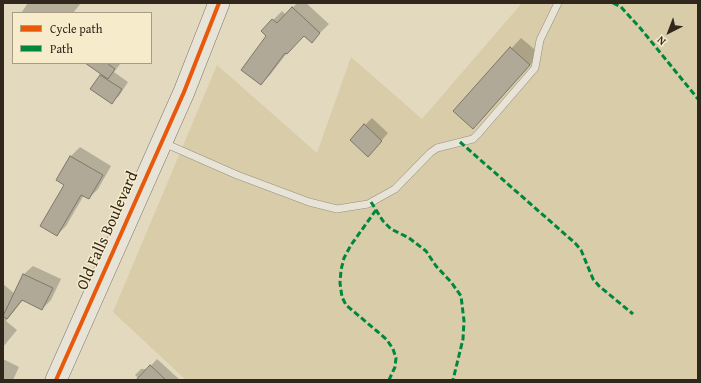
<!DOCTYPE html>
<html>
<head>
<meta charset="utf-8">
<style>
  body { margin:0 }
  #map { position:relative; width:701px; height:383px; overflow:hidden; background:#e2d9bf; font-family:"Gentium Book Plus",serif }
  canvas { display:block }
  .frame { position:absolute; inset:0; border:4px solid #31271c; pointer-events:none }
  .legend { position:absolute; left:12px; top:12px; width:140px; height:52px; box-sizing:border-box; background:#f6eccc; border:1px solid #a79d86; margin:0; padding:5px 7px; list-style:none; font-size:12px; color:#31271c }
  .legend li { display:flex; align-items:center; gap:8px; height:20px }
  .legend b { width:20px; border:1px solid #a79d86 }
  .north { position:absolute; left:649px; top:12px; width:40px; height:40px; -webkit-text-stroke:3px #f6eccc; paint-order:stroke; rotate:222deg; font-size:11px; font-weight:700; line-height:16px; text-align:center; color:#31271c }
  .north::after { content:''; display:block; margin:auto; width:14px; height:18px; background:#31271c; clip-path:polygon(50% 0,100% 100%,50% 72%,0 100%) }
</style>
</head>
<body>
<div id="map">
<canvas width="701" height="383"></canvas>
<div class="frame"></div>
<ul class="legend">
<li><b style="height:5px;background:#e8590c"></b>Cycle path</li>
<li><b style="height:5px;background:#00873e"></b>Path</li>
</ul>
<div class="north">N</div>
</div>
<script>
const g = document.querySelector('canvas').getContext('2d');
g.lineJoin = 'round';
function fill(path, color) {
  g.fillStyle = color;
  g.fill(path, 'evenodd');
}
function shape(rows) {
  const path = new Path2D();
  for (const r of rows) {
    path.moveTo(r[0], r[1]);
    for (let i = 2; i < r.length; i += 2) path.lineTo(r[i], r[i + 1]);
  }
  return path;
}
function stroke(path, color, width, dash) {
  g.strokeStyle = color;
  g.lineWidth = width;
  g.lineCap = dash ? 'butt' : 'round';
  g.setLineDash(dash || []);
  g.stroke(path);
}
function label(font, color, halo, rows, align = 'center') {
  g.font = font + ' "Gentium Book Plus",serif';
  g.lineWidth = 3;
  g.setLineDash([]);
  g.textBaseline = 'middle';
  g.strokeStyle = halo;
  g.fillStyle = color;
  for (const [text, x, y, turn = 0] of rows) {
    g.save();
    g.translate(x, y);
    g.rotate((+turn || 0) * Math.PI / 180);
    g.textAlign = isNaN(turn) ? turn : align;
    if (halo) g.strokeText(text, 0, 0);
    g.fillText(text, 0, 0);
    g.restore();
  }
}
const green = shape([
  [522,3,698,3,698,380,186,380,113,312,217,65,317,153,351,57,422,119]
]);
const shadow = shape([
  [28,3,81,3,73,13,21,13],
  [297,3,306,3,329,24,312,41,304,35,287,53,270,75,261,84,268,36,273,20,282,11,286,15],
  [521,38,540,54,483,118,454,111],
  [97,63,121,63,114,72,128,82,119,96,112,102,92,89,102,74],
  [372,118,388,133,375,148,365,125],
  [80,147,111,166,98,189,89,198,84,195,66,226,57,235,66,185,57,180,71,156],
  [33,266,61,279,51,300,42,309,23,300,6,321,17,330,3,347,3,284,15,294,24,274],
  [3,359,19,367,13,380,3,380],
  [157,359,180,380,140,380,135,375,141,369,148,369]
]);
const building = shape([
  [292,7,320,33,312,43,304,36,287,54,285,53,261,85,241,70,266,36,261,31,272,19,277,23,292,7],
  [510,47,530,65,473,129,453,111,510,47],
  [85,63,107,63,115,69,108,79,85,63],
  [100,75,122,89,112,104,90,89,100,75],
  [364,124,382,141,368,157,350,140,364,124],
  [70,156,103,175,89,199,81,195,57,236,40,226,64,185,56,180,70,156],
  [23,274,53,288,42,310,22,300,7,319,3,316,23,274],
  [150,365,166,380,136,380,150,365]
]);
const lane = shape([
  [164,143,237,175,309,202,337,209,368,204,395,189,430,153,437,148,473,139,478,134,535,68,540,40,558,3]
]);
const secondary = shape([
  [56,380,184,92,219,3]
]);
const quiet = shape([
  [613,3,621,7,641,29,698,99],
  [460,142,575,243,581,250,593,279,599,286,633,314],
  [371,202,383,221,391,229,409,238,426,251,436,266,451,282,461,296,464,321,463,339,453,380],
  [376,210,351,245,344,258,341,270,340,283,342,297,346,305,378,332,387,340,393,349,396,358,395,367,389,380]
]);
const cycleway = shape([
  [56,380,184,92,219,3]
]);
const streetNames = [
  ["Old Falls Boulevard",108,231,-66]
];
fill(green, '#d8cca9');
fill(shadow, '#0003');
fill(building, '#b0a997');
stroke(building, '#7d7769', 1);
stroke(lane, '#968f7f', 8);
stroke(secondary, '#7d7769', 22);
stroke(lane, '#e7e3d6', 7);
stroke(secondary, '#e7e3d6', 21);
stroke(quiet, '#00873e', 3, [6, 3]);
stroke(cycleway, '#e8590c', 4);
label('16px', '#31271c', '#f6eccc', streetNames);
</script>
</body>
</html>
